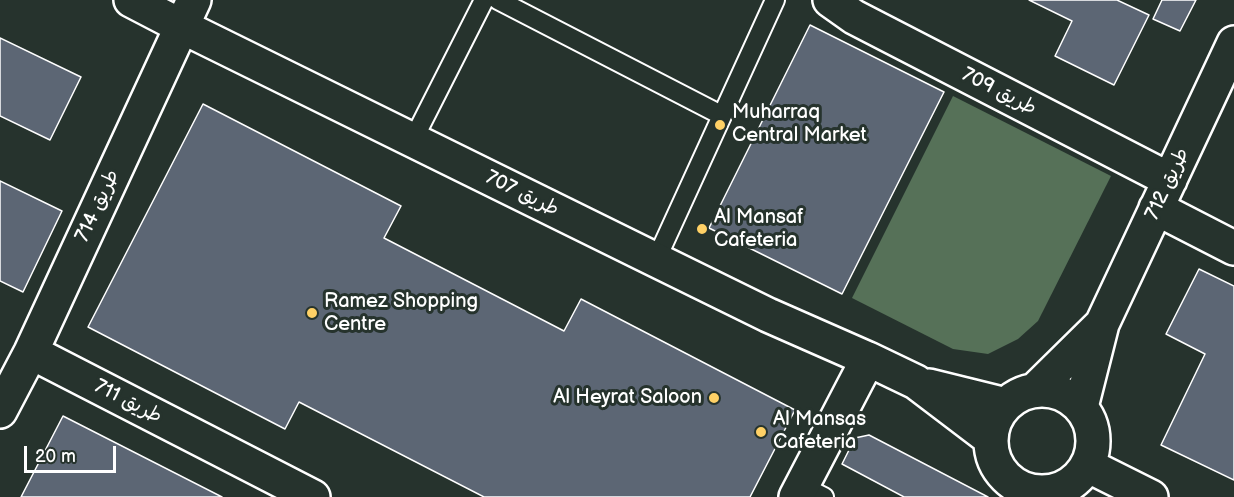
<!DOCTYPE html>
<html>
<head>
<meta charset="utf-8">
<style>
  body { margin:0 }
  #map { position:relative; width:1234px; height:497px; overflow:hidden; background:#26332d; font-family:"Balsamiq Sans",sans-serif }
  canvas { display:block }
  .scale { position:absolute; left:24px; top:446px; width:92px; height:27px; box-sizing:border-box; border:3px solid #fff; border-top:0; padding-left:8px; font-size:18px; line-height:21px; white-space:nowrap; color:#fff; -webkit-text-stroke:4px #26332d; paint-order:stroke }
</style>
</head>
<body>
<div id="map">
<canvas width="1234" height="497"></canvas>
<div class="scale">20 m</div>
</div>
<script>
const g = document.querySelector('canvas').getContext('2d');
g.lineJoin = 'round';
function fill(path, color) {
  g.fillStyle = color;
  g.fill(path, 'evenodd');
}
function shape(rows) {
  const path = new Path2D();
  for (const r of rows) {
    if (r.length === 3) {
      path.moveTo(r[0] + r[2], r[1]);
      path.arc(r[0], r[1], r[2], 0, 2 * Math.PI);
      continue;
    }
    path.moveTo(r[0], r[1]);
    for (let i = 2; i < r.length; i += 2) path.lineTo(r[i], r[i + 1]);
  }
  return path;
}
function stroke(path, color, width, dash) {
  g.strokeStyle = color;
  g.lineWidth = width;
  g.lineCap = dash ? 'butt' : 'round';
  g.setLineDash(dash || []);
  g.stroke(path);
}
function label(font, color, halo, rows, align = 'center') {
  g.font = font + ' "Balsamiq Sans","Playpen Sans Arabic",sans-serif';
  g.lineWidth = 6;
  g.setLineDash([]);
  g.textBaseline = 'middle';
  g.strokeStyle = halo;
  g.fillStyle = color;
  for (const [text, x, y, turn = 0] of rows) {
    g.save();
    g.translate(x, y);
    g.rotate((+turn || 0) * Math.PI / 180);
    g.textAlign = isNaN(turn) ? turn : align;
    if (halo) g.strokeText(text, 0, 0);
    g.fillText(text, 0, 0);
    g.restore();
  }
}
const green = shape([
  [953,96,1111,176,1038,321,1018,339,988,354,953,349,852,298]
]);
const building = shape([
  [1029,0,1117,0,1149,15,1114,85,1055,56,1072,21,1029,0],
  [1162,0,1196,0,1180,31,1153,19,1162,0],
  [810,25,944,92,842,294,709,228,810,25],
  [0,38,81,77,50,140,0,116,0,38],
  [203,104,401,206,384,238,564,331,581,299,795,410,750,497,484,497,299,402,285,429,88,327,203,104],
  [0,181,62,211,23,292,0,281,0,181],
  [1199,269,1234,286,1234,480,1161,445,1205,354,1166,334,1199,269],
  [63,416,222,497,21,497,63,416],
  [869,435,988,497,904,497,842,464,855,438,869,435]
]);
const service = shape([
  [498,0,721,115],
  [413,140,484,0],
  [656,260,775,0],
  [802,486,824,497]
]);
const minor = shape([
  [131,0,181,26,656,260,768,315,868,359,916,382,991,439],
  [830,0,854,17,1170,180],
  [1156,208,1234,248],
  [31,352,313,497],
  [929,386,1006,405],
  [1036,389,1102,324],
  [1042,441,51],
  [1081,407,1102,324,1234,43],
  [0,411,31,352,194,0],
  [1087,465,1151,497],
  [796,497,868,359]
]);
const markers = [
  [720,125,6,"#ffd166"],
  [702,229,6,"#ffd166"],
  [312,313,6,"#ffd166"],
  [714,398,6,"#ffd166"],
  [761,432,6,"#ffd166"]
];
const streetNames = [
  ["طريق 709",999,92,27],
  ["طريق 712",1168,184,-65],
  ["طريق 707",522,194,26],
  ["طريق 714",98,206,-65],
  ["طريق 711",128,402,27]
];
const poiNames = [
  ["Muharraq",732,113],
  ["Central Market",732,136],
  ["Al Mansaf",714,218],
  ["Cafeteria",714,241],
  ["Ramez Shopping",324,302],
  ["Centre",324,325],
  ["Al Heyrat Saloon",702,398,"right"],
  ["Al Mansas",773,420],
  ["Cafeteria",773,443]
];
fill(green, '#567158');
fill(building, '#5c6674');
stroke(building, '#fff', 1.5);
stroke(service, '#fff', 22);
stroke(minor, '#fff', 38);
stroke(service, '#26332d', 18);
stroke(minor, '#26332d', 33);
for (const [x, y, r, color] of markers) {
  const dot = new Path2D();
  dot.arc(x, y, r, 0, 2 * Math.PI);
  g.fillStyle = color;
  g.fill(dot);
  stroke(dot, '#26332d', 2);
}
label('20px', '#fff', '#26332d', streetNames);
label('20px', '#fff', '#26332d', poiNames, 'left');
</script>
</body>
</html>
